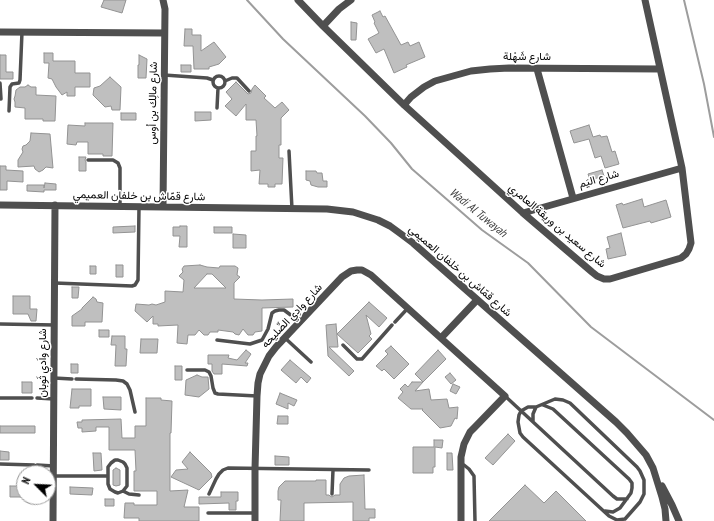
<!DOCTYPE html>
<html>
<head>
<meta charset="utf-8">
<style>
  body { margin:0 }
  #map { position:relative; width:714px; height:521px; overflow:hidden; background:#fff; font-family:"PT Sans Narrow",sans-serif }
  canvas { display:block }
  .north { position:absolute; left:16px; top:465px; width:40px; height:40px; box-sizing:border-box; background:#fff; border:1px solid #999; border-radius:50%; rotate:294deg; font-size:11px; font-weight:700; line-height:16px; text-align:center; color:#000 }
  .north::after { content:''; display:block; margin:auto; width:14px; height:18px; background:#000; clip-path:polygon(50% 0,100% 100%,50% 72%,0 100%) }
</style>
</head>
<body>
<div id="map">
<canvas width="714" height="521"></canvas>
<div class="north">N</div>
</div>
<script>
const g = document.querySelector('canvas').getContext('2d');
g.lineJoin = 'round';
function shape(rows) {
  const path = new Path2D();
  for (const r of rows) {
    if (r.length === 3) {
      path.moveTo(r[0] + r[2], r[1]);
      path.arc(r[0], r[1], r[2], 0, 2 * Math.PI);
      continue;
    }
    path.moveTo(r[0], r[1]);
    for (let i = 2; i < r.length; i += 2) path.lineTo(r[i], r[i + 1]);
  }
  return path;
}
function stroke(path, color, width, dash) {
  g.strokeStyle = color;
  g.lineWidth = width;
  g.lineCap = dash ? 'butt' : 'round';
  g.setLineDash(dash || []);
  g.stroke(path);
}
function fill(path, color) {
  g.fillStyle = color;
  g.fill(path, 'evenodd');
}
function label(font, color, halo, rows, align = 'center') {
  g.font = font + ' "PT Sans Narrow",Vazirmatn,sans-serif';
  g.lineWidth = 3;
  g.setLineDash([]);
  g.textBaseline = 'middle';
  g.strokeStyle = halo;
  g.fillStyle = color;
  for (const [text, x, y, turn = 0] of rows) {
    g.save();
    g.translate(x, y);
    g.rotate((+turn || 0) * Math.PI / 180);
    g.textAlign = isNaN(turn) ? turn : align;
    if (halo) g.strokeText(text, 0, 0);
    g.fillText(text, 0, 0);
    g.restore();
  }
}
const stream = shape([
  [247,0,283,39,365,116,391,143,412,169,482,230,528,263,591,327,714,420],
  [684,0,704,84,714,137]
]);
const building = shape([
  [104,0,126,0,122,13,101,7,104,0],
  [380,11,383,17,385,16,401,45,408,42,410,46,419,42,425,57,406,65,407,67,394,73,384,49,376,53,368,39,379,33,374,23,375,22,372,15,380,11],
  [351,22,357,23,356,40,351,40,351,22],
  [185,29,192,29,192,35,201,35,201,51,214,42,226,57,219,64,209,67,209,69,194,69,193,46,184,46,185,29],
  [44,53,53,53,53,61,75,61,75,73,90,73,90,87,75,87,75,96,67,96,67,92,62,95,56,87,52,79,48,78,49,63,44,63,44,53],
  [0,55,6,55,6,72,13,72,13,79,0,79,0,55],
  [139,55,147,59,146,78,138,78,138,65,139,65,139,55],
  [181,65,191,65,191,72,181,72,181,65],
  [110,77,121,87,120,110,112,110,111,106,105,107,93,95,94,88,100,86,110,77],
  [236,82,248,94,251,93,252,89,255,85,266,96,264,98,275,108,282,102,289,110,281,118,281,145,279,145,279,158,283,158,282,184,275,184,275,187,268,187,268,184,259,184,260,170,251,171,251,151,256,151,256,136,257,136,256,120,246,120,246,104,236,116,225,106,232,99,226,92,236,82],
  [28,85,31,87,36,87,36,95,56,96,55,121,43,121,43,119,25,119,25,108,15,107,15,102,14,99,15,96,16,90,20,87,25,87,28,85],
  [195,112,211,112,211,120,195,121,195,112],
  [121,113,136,113,136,120,121,120,121,113],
  [85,123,113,123,112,156,103,156,103,154,88,154,88,142,77,142,76,145,67,144,68,125,85,126,85,123],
  [589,125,593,137,600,135,601,137,607,136,612,152,615,151,619,164,605,168,601,156,595,158,589,139,574,143,570,131,589,125],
  [31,133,50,134,53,168,46,167,43,170,39,172,35,169,34,166,18,167,18,160,23,152,22,149,23,146,26,145,30,141,31,133],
  [79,157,86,157,85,160,86,162,86,171,79,171,79,157],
  [0,166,6,166,6,170,23,171,23,182,7,181,7,190,0,190,0,166],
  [602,170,604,176,590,180,588,174,602,170],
  [306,171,316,171,317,173,322,173,323,181,327,181,327,187,318,187,311,185,310,181,306,180,306,171],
  [45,183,56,184,56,190,44,190,44,192,27,191,27,185,44,185,44,188,45,183],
  [642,199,644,207,666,200,671,217,651,223,650,221,623,228,616,205,622,203,623,205,642,199],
  [135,226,135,232,113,233,113,227,135,226],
  [180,226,187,226,187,247,179,247,180,236,173,236,173,227,180,227,180,226],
  [214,227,232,227,232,233,214,233,214,227],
  [621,233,626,255,608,259,606,249,610,248,607,237,621,233],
  [233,234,246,235,246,248,233,248,233,234],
  [116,265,123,265,123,277,116,277,116,265],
  [200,265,207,267,219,268,220,266,235,266,238,268,237,275,240,277,234,283,234,299,262,300,293,299,293,307,262,308,262,331,255,332,253,335,248,335,243,329,239,335,235,334,233,332,218,330,218,332,210,332,208,335,204,335,199,330,195,335,188,335,187,344,177,343,178,325,158,326,158,324,153,324,153,316,147,322,135,311,136,304,149,305,152,304,156,305,165,302,165,291,183,292,184,280,179,276,183,272,182,269,184,266,200,265],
  [207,274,212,274,226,288,194,288,207,274],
  [90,266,96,266,96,274,90,274,90,266],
  [72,287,79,287,78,298,72,298,72,287],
  [13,296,30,296,30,309,37,309,36,321,31,321,28,314,13,314,13,296],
  [93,297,96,299,97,302,103,303,102,322,85,322,85,326,72,326,72,316,82,309,82,308,93,297],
  [369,302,387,318,379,327,366,315,371,334,369,336,372,339,358,353,337,334,369,302],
  [336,324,338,347,329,347,354,371,349,376,328,356,326,325,336,324],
  [99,330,109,330,109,337,99,337,99,330],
  [112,336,125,336,125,349,127,349,126,366,115,366,116,345,111,345,112,336],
  [141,339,158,339,157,353,140,353,141,339],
  [391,346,409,364,394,379,384,369,382,371,376,366,388,354,385,351,391,346],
  [246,350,251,354,245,363,248,363,247,366,222,364,222,374,214,374,212,371,212,364,208,364,208,355,229,355,228,358,237,360,246,350],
  [438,350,446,359,423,382,415,374,438,350],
  [290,360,311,378,307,383,301,377,296,383,281,370,290,360],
  [71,364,78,364,78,373,71,373,71,364],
  [175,366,182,366,182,380,175,380,175,366],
  [450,373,456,380,451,384,445,377,450,373],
  [197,375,202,377,208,377,209,389,199,397,185,395,186,380,197,375],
  [22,382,32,382,32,393,22,393,22,382],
  [412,382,423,382,415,391,429,389,431,400,447,399,449,408,458,407,457,419,455,418,451,426,440,428,422,410,423,409,411,409,398,398,403,392,400,389,405,384,408,387,412,382],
  [453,384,460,387,456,394,450,391,453,384],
  [72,389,91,389,91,406,79,406,79,408,70,408,72,389],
  [280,393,297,400,294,406,288,403,288,409,276,404,280,393],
  [103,397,121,397,121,410,104,409,103,397],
  [146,398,161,398,161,400,172,401,171,433,170,433,170,491,188,490,184,507,199,507,199,521,139,521,139,518,124,518,125,503,134,503,134,505,157,505,157,491,134,491,134,471,136,471,135,450,109,450,109,427,96,427,96,431,82,432,82,428,78,428,77,422,82,422,82,420,121,419,122,438,135,438,135,426,146,426,146,398],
  [278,416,288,416,288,424,277,424,278,416],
  [0,426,35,426,35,433,0,433,0,426],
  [508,434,515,441,493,465,485,458,508,434],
  [434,440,443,440,442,448,435,447,435,467,433,467,433,473,413,473,413,447,434,447,434,440],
  [0,451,9,452,9,460,0,460,0,451],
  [190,452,211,473,212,477,199,490,171,477,176,470,188,469,182,462,190,452],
  [93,453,101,453,102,470,94,471,93,453],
  [447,453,452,453,453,470,447,470,447,453],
  [275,456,289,457,289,465,275,465,275,456],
  [116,468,120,470,120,485,116,486,113,485,113,470,116,468],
  [364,475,365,509,375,509,375,518,369,518,369,521,353,521,353,502,304,503,304,521,280,521,281,500,278,500,278,491,279,487,285,481,316,481,316,480,326,480,326,495,329,495,330,496,332,497,335,495,340,495,340,484,344,478,349,476,364,475],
  [525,485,544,503,556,491,586,521,489,521,525,485],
  [10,486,24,486,24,497,10,497,10,486],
  [70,487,93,488,92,495,70,494,70,487],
  [221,492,238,492,238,501,236,501,236,510,229,510,229,503,199,504,199,497,221,497,221,492],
  [105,499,114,499,114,506,105,506,105,499]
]);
const lane = shape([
  [164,75,207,78,213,80],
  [219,82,6],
  [225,81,232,78,237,78,249,91],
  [0,83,1,99],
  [217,108,218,88],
  [9,111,10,87,12,84,19,83,20,80,22,32],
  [289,151,292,209],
  [88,160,113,160,118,163,120,168,120,206],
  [55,283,132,286,135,285,138,280,139,207],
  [395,322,408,308],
  [0,324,55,325],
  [285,338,311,362],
  [217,340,250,344,262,340,268,329,272,313,275,311,279,310,284,310,300,322],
  [343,345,357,359,362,359,392,325],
  [187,370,205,370,209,372,211,376,213,388,215,393,218,394,257,396],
  [54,378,72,379],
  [76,379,116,380,123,381,127,384,130,390,135,412],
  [505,396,613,496,617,499,627,499],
  [0,398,32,398],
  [37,398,54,399],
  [555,399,563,400,570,403,637,467,640,471,644,480,644,494,640,502,625,519,617,520,609,516,523,437,520,433,518,422,519,415,521,411,528,407,536,407,555,399],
  [543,405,553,409,629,479,632,483,632,488,631,493,620,508,613,512,605,511],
  [533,421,533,414,536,407],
  [115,460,118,460,123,462,125,464,127,468,127,486,123,491,118,493,115,492,110,489,108,484,108,467,111,463,115,460],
  [0,464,34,465],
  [37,465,54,466],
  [461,465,464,465,469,469,474,476,475,521],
  [53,476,108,476],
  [123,491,129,494,139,495],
  [209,494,216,479,219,474,223,470,228,468,369,470],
  [332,494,333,470],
  [208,513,255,513]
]);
const street = shape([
  [298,0,323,26,404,105,523,213,592,272,597,276,604,279,610,279,681,258,686,254,689,249,691,243,682,168,645,0],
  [323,26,339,9,351,0],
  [0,32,164,33],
  [537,69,573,198],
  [404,105,411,97,424,87,435,81,471,71,490,69,509,68,660,69],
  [0,205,327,209,353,212,378,220,390,226,401,234,413,243,616,422,627,433,646,455,653,468,662,497,665,509,666,521],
  [163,207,165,9,163,0],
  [523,213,682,168],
  [441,338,477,300],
  [662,486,672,505,679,521],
  [53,521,55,205],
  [255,521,255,469,257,396,258,383,260,374,269,356,276,347,342,277,351,271,357,270,362,270,371,275,505,396,474,428,470,432,464,444,461,457,461,521]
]);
const streetNames = [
  ["شارع شَهْلة",527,57],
  ["شارع مالِك بن أوس",153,103,-89],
  ["شارع اليَم",599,179,-16],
  ["شارع قمّاش بن خلفان العميمي",139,196,1],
  ["شارع سعيد بن وريقة العامري",557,226,40],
  ["شارع قمّاش بن خلفان العميمي",460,271,41],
  ["شارع وادِي الصِّليحه",292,316,-47],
  ["شارع واَدي ثَوبان",43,363,-90]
];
const waterNames = [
  ["Wadi Al Tuwayah",478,213,39]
];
stroke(stream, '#9d9d9d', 2);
fill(building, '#bfbfbf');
stroke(building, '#939393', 1);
stroke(lane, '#4f4f4f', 3.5);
stroke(street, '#4f4f4f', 7);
label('11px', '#000', '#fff', streetNames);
label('italic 12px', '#3e3e3e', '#fff', waterNames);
</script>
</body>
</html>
